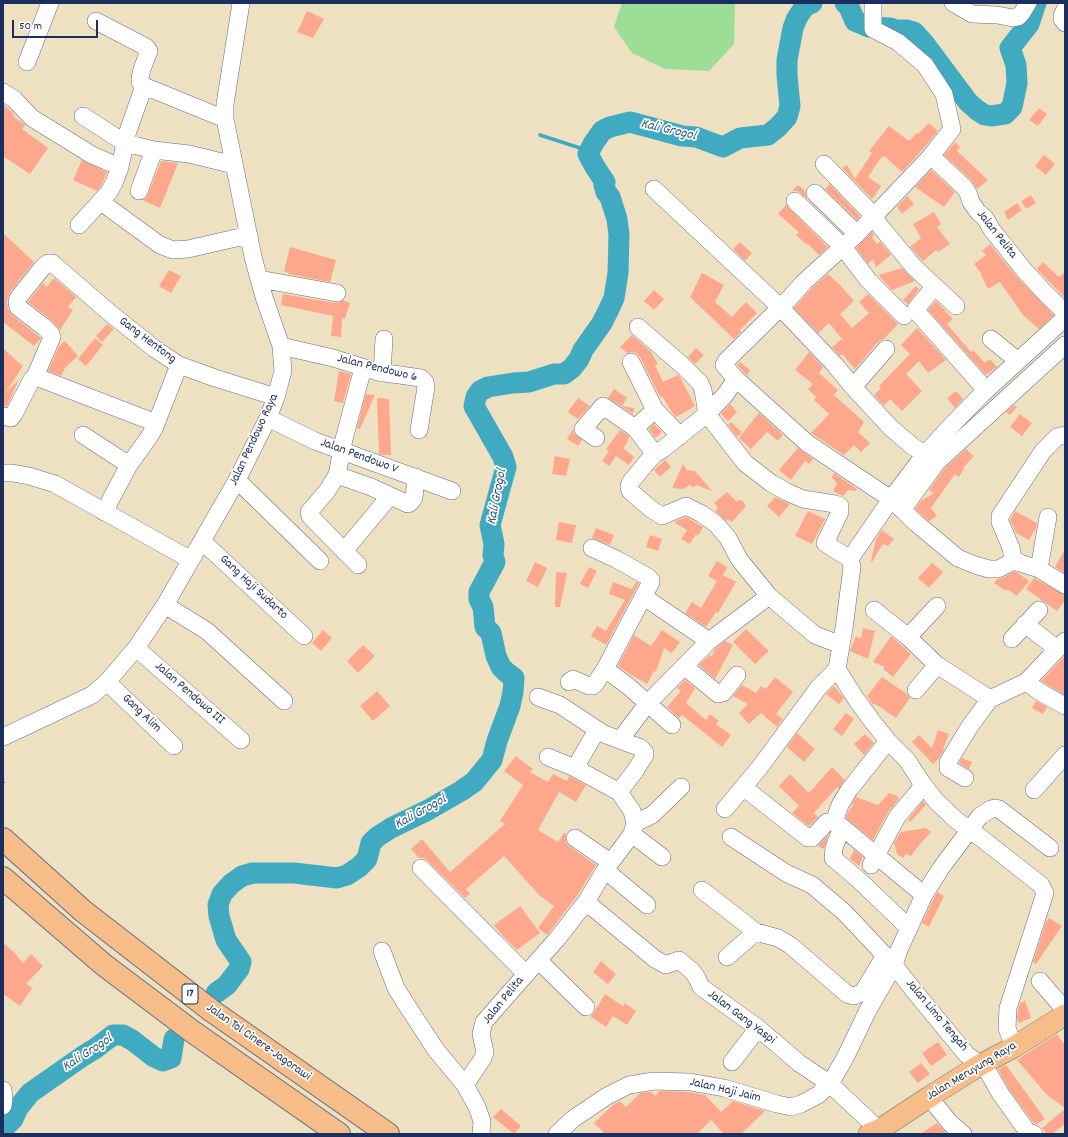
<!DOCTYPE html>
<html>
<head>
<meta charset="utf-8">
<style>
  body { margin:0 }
  #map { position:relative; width:1068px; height:1137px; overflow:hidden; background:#eee1c2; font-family:Dekko,sans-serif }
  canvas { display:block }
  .frame { position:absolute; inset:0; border:4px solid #1b2f5e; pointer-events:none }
  .scale { position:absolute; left:12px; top:20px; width:86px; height:18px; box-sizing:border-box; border:2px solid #1b2f5e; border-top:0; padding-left:5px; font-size:12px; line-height:14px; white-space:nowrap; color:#1b2f5e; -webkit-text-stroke:3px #fdfcf7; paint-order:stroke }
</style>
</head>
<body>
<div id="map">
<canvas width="1068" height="1137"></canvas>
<div class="frame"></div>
<div class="scale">50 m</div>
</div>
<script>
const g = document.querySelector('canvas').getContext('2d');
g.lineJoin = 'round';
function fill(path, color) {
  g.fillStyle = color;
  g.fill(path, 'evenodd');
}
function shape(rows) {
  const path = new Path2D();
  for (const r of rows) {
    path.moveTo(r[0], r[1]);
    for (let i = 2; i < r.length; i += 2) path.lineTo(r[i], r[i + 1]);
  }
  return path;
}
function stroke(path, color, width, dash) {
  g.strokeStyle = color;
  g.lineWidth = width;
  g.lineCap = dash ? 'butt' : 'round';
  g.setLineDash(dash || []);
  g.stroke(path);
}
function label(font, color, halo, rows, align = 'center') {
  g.font = font + ' Dekko,sans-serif';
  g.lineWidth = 3.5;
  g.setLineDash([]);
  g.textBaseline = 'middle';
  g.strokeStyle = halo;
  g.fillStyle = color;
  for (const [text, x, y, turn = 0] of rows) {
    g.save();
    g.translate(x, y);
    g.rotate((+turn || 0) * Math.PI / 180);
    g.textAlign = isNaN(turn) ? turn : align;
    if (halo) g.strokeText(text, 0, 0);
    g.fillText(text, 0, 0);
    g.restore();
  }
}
const green = shape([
  [622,3,735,3,734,44,709,71,665,69,632,53,614,27]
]);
const stream = shape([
  [540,135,580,148,590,150]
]);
const river = shape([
  [845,3,849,7,855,21,869,27,890,28,896,30,907,30,914,32,924,43,968,102,977,110,985,115,991,116,1005,114,1012,107,1017,83,1016,65,1010,48,1029,24,1036,3],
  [216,993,227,985,239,969,241,962,226,940,219,916,218,905,222,894,231,884,242,876,253,873,294,873,337,878,347,875,359,867,367,859,371,843,377,837,391,828,428,810,461,791,474,782,492,760,497,741,510,706,513,692,514,678,506,672,501,667,496,656,491,633,485,627,483,607,479,599,479,592,495,562,493,555,494,544,490,525,506,467,503,457,474,406,476,397,480,391,488,387,513,383,529,382,554,374,564,374,572,368,579,359,583,350,602,323,608,311,614,298,618,273,619,235,617,219,610,197,606,192,604,185,605,182,595,167,588,154,593,144,602,131,610,127,630,122,682,136,696,137,723,147,740,138,768,135,778,127,787,117,790,106,787,75,787,60,793,28,797,18,805,6,812,3],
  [3,1129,13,1119,18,1108,30,1093,83,1056,96,1048,113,1035,123,1035,132,1040,154,1057,163,1061,171,1058,174,1039]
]);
const building = shape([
  [307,11,324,19,313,38,297,32],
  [3,104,14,114,13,116,25,125,22,129,48,148,30,174,3,156],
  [1039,108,1047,114,1038,126,1029,120],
  [929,123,938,131,923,149,902,172,884,156,880,159,868,177,881,186,872,199,842,168,847,165,855,179,872,153,869,151,889,126,909,141,917,133,918,134],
  [955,142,960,147,957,151,988,180,977,189,971,180,944,155],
  [1044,155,1055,164,1046,175,1035,166],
  [82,160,107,172,101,186,97,191,73,180],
  [161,161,178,163,160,208,142,200,146,198,148,194],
  [931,170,955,192,944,207,915,187],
  [830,184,860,216,857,220,825,189],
  [798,185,805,191,807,199,798,191,792,191],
  [1031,195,1036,203,1026,209,1021,201],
  [907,196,914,204,902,214,897,207],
  [1017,203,1022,210,1008,220,1004,212],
  [786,205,828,247,819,255,808,244,807,245,796,235,799,232,778,214],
  [934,212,941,224,937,227,950,244,938,252,936,250,923,261,910,247,921,238,913,224],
  [872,232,874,235,872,237,877,244,880,242,891,255,876,267,873,259,868,264,856,248],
  [3,233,34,262,10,292,7,301,8,309,12,315,41,338,34,346,3,322],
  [740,242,752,253,745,261,733,249],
  [990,244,1017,277,1054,315,1039,329,1023,315,1000,282,988,289,981,275,982,274,974,264,986,255,982,251],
  [290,247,336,260,330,282,288,274,289,273,284,271],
  [1043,262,1059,277,1065,272,1065,298,1037,269],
  [902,268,915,281,892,290,880,277,879,275],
  [169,270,181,276,171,293,159,286],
  [702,273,724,285,715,302,732,317,746,302,757,313,740,330,741,332,734,339,690,297],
  [828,274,840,285,854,301,840,314,852,328,869,313,859,302,868,294,898,324,884,339,878,342,855,369,842,354,840,356,832,347,842,339,829,323,818,333,794,308,811,289],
  [54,278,76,297,68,307,73,310,60,330,50,319,28,302,43,283,47,287],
  [916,286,919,289,908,304,903,300],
  [654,290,664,299,654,310,644,301],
  [283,294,335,303,340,302,343,300,350,303,345,319,342,318,341,337,331,336,333,316,281,305],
  [936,301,953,319,947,324,971,352,973,350,985,363,990,359,997,367,986,375,928,310],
  [107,324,114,329,102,342,96,336],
  [917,328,946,360,928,373,919,361,906,374,922,391,902,411,890,399,884,406,874,395,881,388,879,386,910,354,901,345],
  [632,335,651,352,658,364,655,365,663,382,678,375,680,377,695,406,676,417,673,414,662,396,660,397,640,357,636,353,632,352,627,353,620,347],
  [95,338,103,345,86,366,78,359],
  [65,341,78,356,65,368,61,376,48,371,59,346],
  [3,348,20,364,23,366,6,392,18,381,7,407,3,406],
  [696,348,704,355,695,364,688,357],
  [809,352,823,367,819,373,838,390,834,395,864,422,858,432,870,443,861,452,854,445,844,455,811,433,829,414,814,400,816,397,808,389,813,384,795,370],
  [740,362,750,370,747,375,737,365],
  [339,371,351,374,343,403,334,401],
  [614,389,627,398,622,406,634,408,633,414,608,398],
  [956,391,963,399,955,408,947,398],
  [366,394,375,395,360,429,357,428],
  [377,398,389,399,391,455,384,455,379,454],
  [578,398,590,406,578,419,568,412],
  [730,404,737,412,728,421,721,414],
  [1014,405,1017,407,1010,415,1006,412],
  [759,413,783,435,778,441,767,432,751,449,739,438],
  [1020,414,1032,423,1022,436,1010,427],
  [731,422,742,432,737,437,728,425],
  [654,424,662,432,655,438,649,429],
  [573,429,574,433,582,440,578,446,567,439],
  [620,430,629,436,627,443,623,448,634,457,629,465,616,456,609,466,602,461,609,451,606,449],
  [798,448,813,459,809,464,805,461,791,480,779,470],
  [966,449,974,456,963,468,964,469,959,477,955,474,931,508,937,516,929,521,915,509,921,501,934,493,929,490,944,469],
  [555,456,570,459,566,476,552,474],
  [665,460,671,467,660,477,654,470],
  [683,464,687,470,695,471,712,491,696,485,694,487,689,485,684,489,672,488],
  [834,473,857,489,855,491,848,490,843,496,833,491,837,484,832,477],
  [727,492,736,501,742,500,746,506,732,522,728,519,726,521,715,511,718,508,714,503],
  [775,497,790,504,779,517,767,506],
  [808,511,825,519,812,544,795,536],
  [1015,511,1037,523,1036,528,1029,540,1016,533,1010,520],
  [686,517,703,527,698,536,696,534,690,544,681,539,687,530,675,523,676,521],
  [559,522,576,525,572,543,556,540],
  [596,528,614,535,610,545,592,538],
  [882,530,894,539,888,546,883,544,872,562,871,561,876,539],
  [650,535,662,539,658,551,646,547],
  [1065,549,1065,571,1064,573,1055,567],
  [717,561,727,567,723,575,736,582,718,613,716,612,706,627,685,613,692,602,701,608,717,581,708,576],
  [535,562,547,568,538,587,526,581],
  [932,563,943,572,929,588,918,578],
  [589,567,597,571,588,588,580,584],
  [1015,571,1029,581,1017,596,1007,589,1006,591,994,583,997,579,1002,578],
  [556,572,567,573,560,607,555,607],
  [1034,578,1065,595,1065,600,1057,611,1026,589],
  [613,582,632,589,636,582,639,583,606,645,591,636,597,626,606,631,625,600,609,594],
  [863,628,875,631,868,659,850,651,856,636,861,639],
  [746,629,769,651,755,664,733,642],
  [323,630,332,638,321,651,312,643],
  [662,630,680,642,672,653,664,648,656,672,654,671,647,684,628,673,618,666,634,635,651,646],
  [891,636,911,654,893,677,883,669,885,667,873,662],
  [725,641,733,645,715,679,699,665,710,655,712,656,715,649],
  [363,645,375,656,358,673,347,661],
  [1065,656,1065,695,1041,681],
  [775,677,793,692,776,714,783,719,777,727,761,713,749,724,739,713,748,704,733,696,742,685,756,693,761,686,766,689],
  [882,677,907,694,910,698,896,718,874,703,873,705,867,696],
  [685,680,695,688,686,703,706,720,710,714,719,721,716,724,731,735,722,747,682,715,679,718,667,707,681,691,677,688],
  [834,686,844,698,839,704,826,694],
  [377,691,390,706,373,721,360,706],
  [1036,701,1047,707,1043,714,1032,708],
  [846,713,854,719,842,736,833,729],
  [938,730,949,734,943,749,944,750,939,758,933,764,912,742,919,735,932,748],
  [797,733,815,749,804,762,787,747],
  [865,734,874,743,864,755,854,744],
  [516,756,533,769,530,772,548,782,553,774,567,781,569,776,586,785,576,802,559,792,538,830,558,842,564,833,566,834,566,842,569,846,596,865,577,896,547,935,538,928,554,906,539,895,504,856,466,889,470,894,465,898,428,861,424,858,419,858,411,849,422,839,450,872,505,824,500,821,523,785,504,771],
  [962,758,972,762,969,769,959,763],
  [832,767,845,780,839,788,837,787,814,813,818,817,809,826,792,813,799,806,779,786,790,774,809,793],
  [889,793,897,796,899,799,888,812,873,840,846,818,849,810,853,806,852,804,856,797,878,805],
  [923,801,926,805,910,822,908,820],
  [926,828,931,832,920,844,911,856,906,854,903,858,897,854,894,843,901,832],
  [828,835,824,849,818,846,819,845],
  [854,850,863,857,859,866,850,859],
  [937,892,944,896,929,927,922,923],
  [520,906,540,933,517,950,502,935,494,925],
  [1049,918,1062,926,1036,964,1033,962,1046,922],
  [3,943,14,952,23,963,31,954,43,966,26,984,32,988,20,1006,3,994],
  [601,961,616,974,608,984,593,972],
  [605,994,623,1006,625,1003,636,1011,627,1025,613,1016,606,1027,590,1016,593,1014],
  [1025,1001,1031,1018,1019,1023,1017,1019,1018,1010,1020,1003],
  [1057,1034,1065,1045,1065,1108,1047,1095,1017,1060],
  [938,1042,947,1055,931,1066,922,1053],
  [921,1063,930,1074,918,1083,909,1072],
  [1006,1065,1045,1119,1037,1124,1034,1123,1008,1088,998,1069],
  [660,1091,689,1092,705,1095,721,1112,733,1101,765,1111,741,1134,724,1134,711,1120,697,1134,605,1134,594,1123,614,1104,620,1101,626,1107,640,1093,651,1092,655,1096],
  [501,1109,521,1126,514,1134,493,1117],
  [1065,1109,1065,1124,1052,1134,1047,1134,1042,1128],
  [937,1123,947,1134,920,1134]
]);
const path = shape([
  [3,779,5,781,3,784]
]);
const minor = shape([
  [873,3,873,29,898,42,925,65,944,94,952,129,931,156,857,234,804,282,787,301,726,361,724,365,735,378,807,443,891,499,916,523,958,558,975,565,989,569,998,569,1008,564,1013,559,1020,563,1039,569,1065,585],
  [953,3,972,14,997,15,1013,18,1018,17,1022,13,1028,3],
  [1065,9,1062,16,1062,19,1065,23],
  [27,62,50,3],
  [144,86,225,119],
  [3,92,14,99,32,118,92,155,120,167],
  [83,116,125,143,154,150,189,154,234,165],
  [931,156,964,187,968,193,971,202,978,212,985,218,992,230,1024,270,1046,294,1065,312],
  [824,164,874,216,880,226,914,267,956,306],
  [654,189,780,307,835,365,853,387,890,427,912,446,937,462],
  [139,191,154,150],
  [815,193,857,234],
  [795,201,843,247,868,280,904,316],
  [101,202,160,245,173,250,188,249,249,235],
  [79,225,109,192,114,183,120,167,127,134,144,86,140,82,140,78,142,69,149,51,146,47,96,21],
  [259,279,337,293],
  [934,287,916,309,916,311,986,390],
  [638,327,682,365,700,383,703,390,707,414,745,463,771,483,787,492,803,499,835,504,840,506,840,512,825,543,850,559],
  [991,339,1018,361,1065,318],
  [281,346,333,358,378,372,421,378,425,382,426,387,419,430],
  [631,362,655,410,635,428],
  [382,373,384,339],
  [35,377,52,337,51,334,44,327,18,307,17,303,18,298,43,267,48,263,52,263,110,313,155,349,179,365,215,378,276,397],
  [735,378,732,385,725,395,707,414,663,449,655,454,648,461,630,483,629,487,630,491,651,509,662,516,686,506,702,514,716,524,728,538,739,559,769,596,815,635,841,645],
  [853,387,886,349],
  [655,410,680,436],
  [3,416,11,418,14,414,32,379,35,377,39,378,156,423],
  [268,418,315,441,452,491],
  [83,435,129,465],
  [596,438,583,429,603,406,635,428,655,454],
  [3,473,13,473,29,476,55,484,191,560],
  [337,475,371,487,408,504,410,503,414,498,416,477],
  [237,480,320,561],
  [902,510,937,462,1065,345],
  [104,512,129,465,147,440,154,429,179,365],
  [202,541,304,636],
  [344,551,390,496],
  [1013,559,1011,548,1000,522,1000,516,1043,451,1057,437,1065,435],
  [358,565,310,516,309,512,327,491,337,475,344,439,363,368],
  [1039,569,1048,517],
  [644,597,709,641],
  [165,605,207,631,284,701],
  [874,610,908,637,937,665,990,699,1026,682,1040,692,1065,706],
  [1025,624,1057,649],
  [908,637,937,606],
  [1012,639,1039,610],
  [136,648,241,740],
  [684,666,718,694,723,693,737,675],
  [605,669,628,686,672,725],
  [107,682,174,746],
  [569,682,573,679,589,686,593,686,595,684,605,669,651,582,651,580,648,577,616,559,592,548],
  [1026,682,1065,641],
  [916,690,937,665],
  [538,697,560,705,604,734,620,740],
  [3,737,92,695,107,682,136,648,165,605,237,480,268,418,276,397,283,371,281,346,264,297,253,257,225,119,225,104,241,3],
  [575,768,597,730],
  [965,778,948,768,948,762,970,726,990,699],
  [743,787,808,838,812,838,827,822,834,822,842,827,924,895],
  [1034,790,1065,755],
  [619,792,635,771,645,755,645,753,641,748,620,740,647,704,709,641,769,596],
  [725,809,760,767,819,687,837,669],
  [834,822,840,805,849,790,888,741],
  [635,823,652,815,681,787],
  [842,827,834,848,833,858,860,881,909,928],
  [632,834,662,857],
  [731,837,786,873,812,885,844,912,894,965,911,987,966,1054,987,1070,1000,1093,1027,1131,1034,1134],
  [575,838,610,862],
  [871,865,897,817,919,791,922,783],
  [421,868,526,974],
  [605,870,647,905],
  [702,890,756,932],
  [586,902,655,959,666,965,679,960,692,971,697,978,701,987,758,1028,799,1063,830,1084,879,1130],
  [382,951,396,988,406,1004,436,1050,465,1085,477,1107,482,1121,481,1134],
  [727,957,756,932,778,938,790,945,847,994,854,996,863,992,885,955],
  [539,961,586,1007],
  [1040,981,1065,1010],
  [1014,1047,1007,1028,1008,1008,1045,893,1041,885,981,838,956,820,936,801,922,783,907,760,888,741,872,721,856,699,837,669,844,628,852,567,850,559,891,499,925,454,946,431,982,394,1018,361],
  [732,1062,758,1028],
  [465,1085,483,1058,485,1052,481,1034,484,1022,557,939,586,902,605,870,632,834,635,823,632,811,619,792,575,768,548,757],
  [3,1090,4,1099,3,1106],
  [929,1097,951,1124,963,1134],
  [557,1134,573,1119,607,1096,629,1085,654,1081,690,1082,724,1088,777,1104,791,1107,801,1104,818,1095,830,1084,846,1056,867,1012,894,965,899,950,924,895,941,868,980,816,991,809,995,808,999,809,1050,848]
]);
const major = shape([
  [869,1134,879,1130,929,1097,980,1065,1014,1047,1065,1015]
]);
const highway = shape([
  [3,839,83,911,212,1011,388,1134],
  [3,878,104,965,193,1032,339,1134]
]);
const shields = [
  [190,994,16]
];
const shieldNames = [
  ["17",190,994]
];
const streetNames = [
  ["Jalan Pelita",996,235,52],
  ["Gang Hentong",147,341,37],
  ["Jalan Pendowo 6",377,369,14],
  ["Jalan Pendowo Raya",255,440,-65],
  ["Jalan Pendowo V",359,457,20],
  ["Gang Haji Sudarto",253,588,43],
  ["Jalan Pendowo III",189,694,41],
  ["Gang Alim",141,714,44],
  ["Jalan Pelita",504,1001,-51],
  ["Jalan Limo Tengah",936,1016,50],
  ["Jalan Gang Yaspi",741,1018,37],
  ["Jalan Tol Cinere-Jagorawi",258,1043,35],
  ["Jalan Meruyung Raya",972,1072,-31],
  ["Jalan Haji Jaim",725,1091,13]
];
const waterNames = [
  ["Kali Grogol",668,131,13],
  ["Kali Grogol",498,497,-79],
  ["Kali Grogol",421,813,-29],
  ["Kali Grogol",88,1054,-33]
];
fill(green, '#9cde95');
stroke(stream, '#40abc0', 3.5);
stroke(river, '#40abc0', 21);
fill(building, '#fda88c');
stroke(minor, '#656d81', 18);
stroke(major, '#656d81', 22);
stroke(highway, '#656d81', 24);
stroke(path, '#656d81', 2, [1, 3]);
stroke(minor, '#fff', 17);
stroke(major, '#f7bd88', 21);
stroke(highway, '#f7bd88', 22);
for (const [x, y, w] of shields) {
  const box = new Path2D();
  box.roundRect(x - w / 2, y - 10, w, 20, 3);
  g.fillStyle = '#fdfcf7';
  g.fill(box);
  stroke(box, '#1b2f5e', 1);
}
label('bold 12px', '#1b2f5e', null, shieldNames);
label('13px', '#1b2f5e', '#fdfcf7', streetNames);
label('italic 14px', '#285a80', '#fdfcf7', waterNames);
</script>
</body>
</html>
